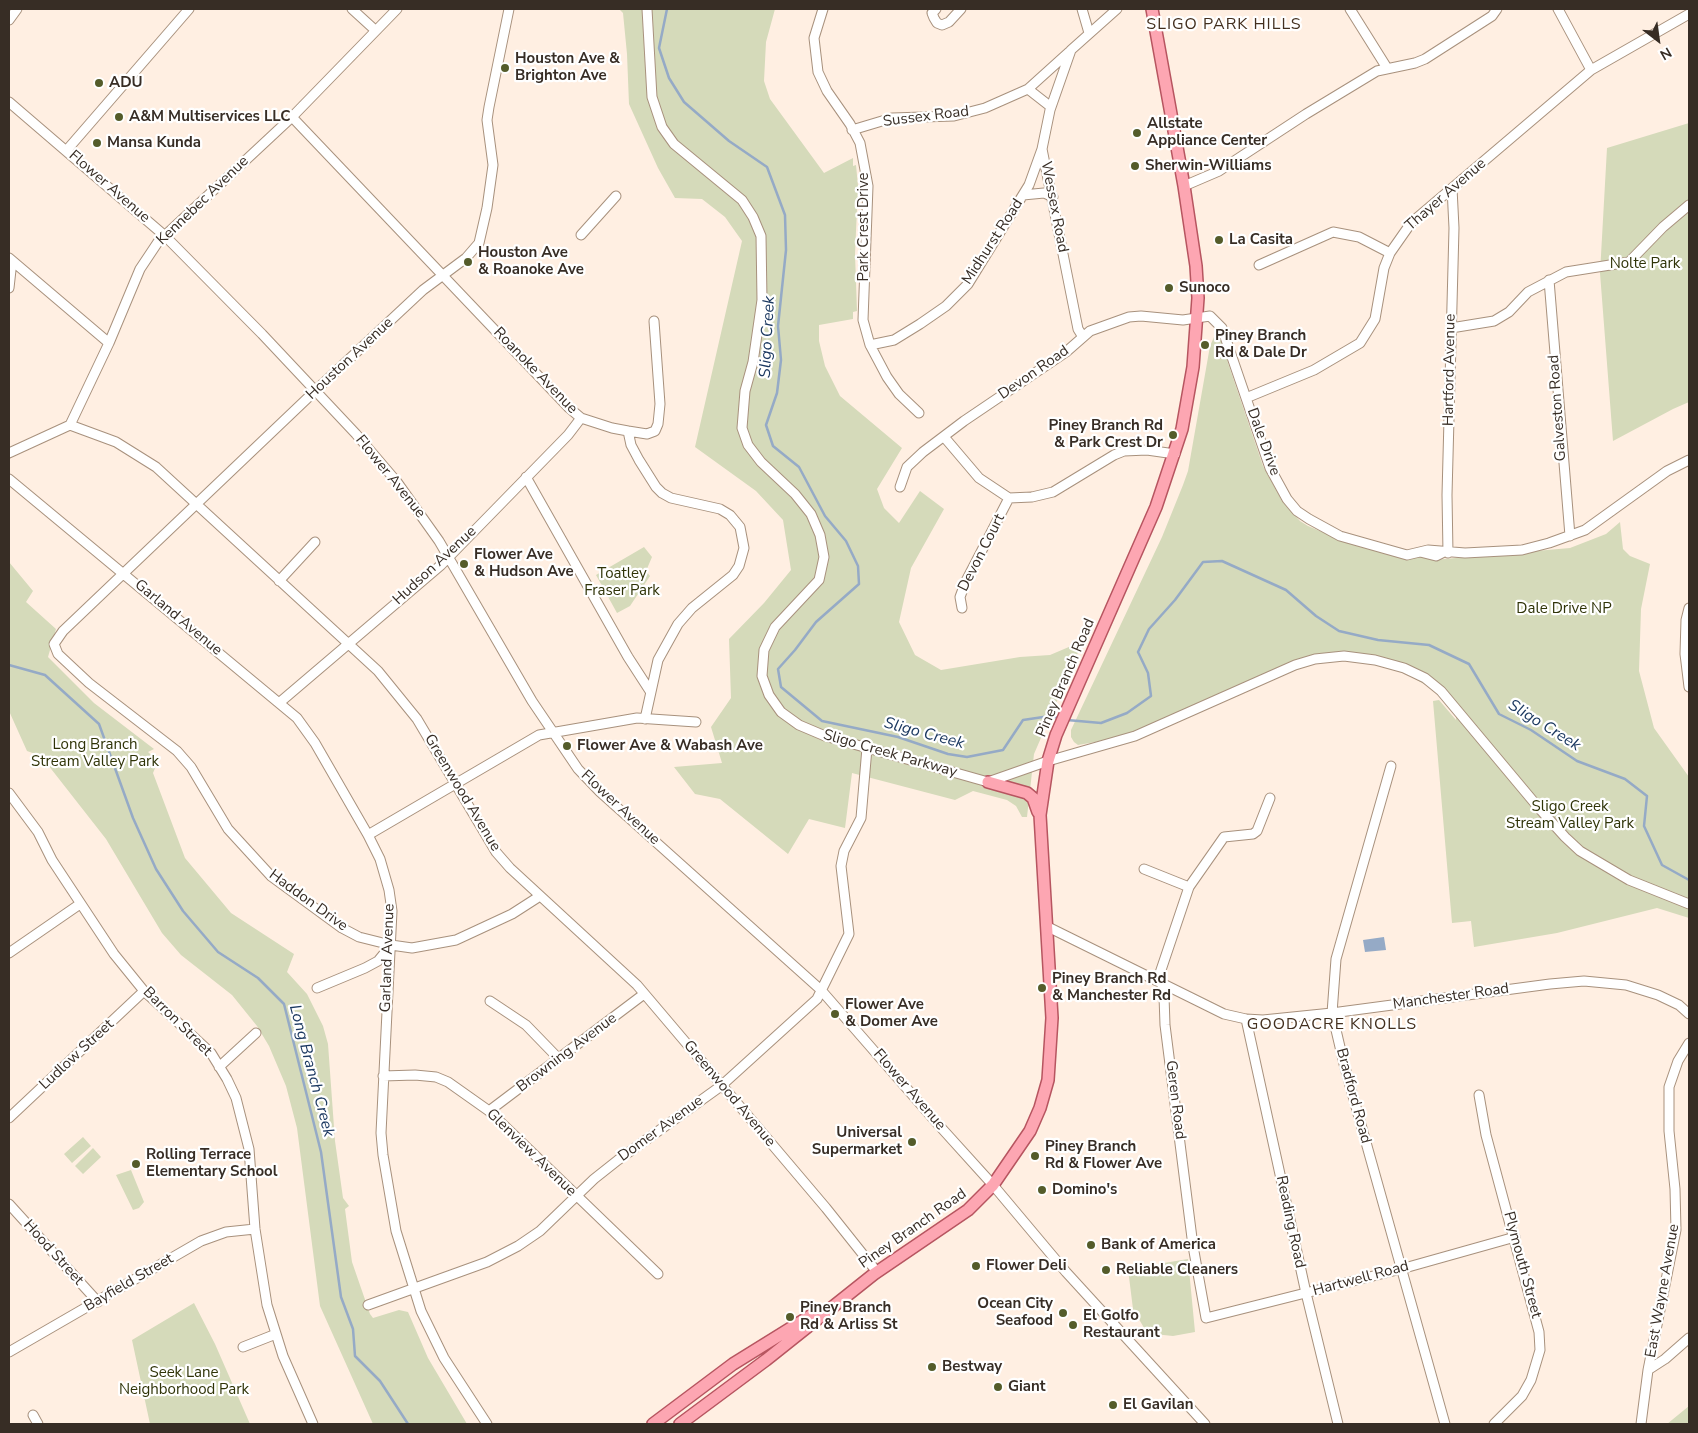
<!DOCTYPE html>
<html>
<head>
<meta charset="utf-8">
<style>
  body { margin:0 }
  #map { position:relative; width:1698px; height:1433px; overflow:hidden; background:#ffefe2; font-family:"Nunito Sans",sans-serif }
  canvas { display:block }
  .frame { position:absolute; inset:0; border:10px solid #372d25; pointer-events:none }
  .north { position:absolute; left:1633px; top:15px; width:50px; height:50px; -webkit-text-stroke:4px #fff; paint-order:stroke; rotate:150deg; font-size:14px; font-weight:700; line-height:20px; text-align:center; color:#372d25 }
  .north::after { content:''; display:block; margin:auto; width:18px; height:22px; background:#372d25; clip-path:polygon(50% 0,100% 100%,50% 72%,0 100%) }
</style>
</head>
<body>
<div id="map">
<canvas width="1698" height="1433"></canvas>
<div class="frame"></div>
<div class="north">N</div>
</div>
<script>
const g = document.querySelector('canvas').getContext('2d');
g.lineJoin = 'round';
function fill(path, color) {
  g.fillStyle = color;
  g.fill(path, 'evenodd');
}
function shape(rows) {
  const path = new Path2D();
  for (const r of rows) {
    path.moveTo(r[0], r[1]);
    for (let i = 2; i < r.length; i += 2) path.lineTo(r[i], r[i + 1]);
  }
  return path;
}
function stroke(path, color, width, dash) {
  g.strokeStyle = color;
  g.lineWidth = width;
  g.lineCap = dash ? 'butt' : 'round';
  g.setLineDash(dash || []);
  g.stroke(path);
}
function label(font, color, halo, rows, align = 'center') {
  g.font = font + ' "Nunito Sans",sans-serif';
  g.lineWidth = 4.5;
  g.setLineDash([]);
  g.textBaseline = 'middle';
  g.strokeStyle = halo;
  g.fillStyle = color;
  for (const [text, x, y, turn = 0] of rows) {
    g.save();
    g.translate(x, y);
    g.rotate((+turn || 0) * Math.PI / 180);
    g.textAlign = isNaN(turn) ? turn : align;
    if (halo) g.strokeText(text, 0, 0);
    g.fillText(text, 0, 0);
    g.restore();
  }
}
const green = shape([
  [619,9,775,9,766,42,764,81,770,99,824,173,853,158,853,166,856,165,858,186,855,254,857,311,853,312,853,319,819,325,819,341,825,366,840,396,902,448,877,489,884,508,899,523,920,491,944,509,911,568,899,622,915,655,941,670,1020,657,1050,655,1083,641,1034,754,1027,817,1022,817,1016,806,1007,800,973,791,955,800,852,773,845,828,809,819,788,854,720,799,695,794,674,767,722,763,711,727,731,698,729,639,764,603,791,570,783,520,756,491,695,447,742,241,725,217,702,199,675,198,658,168,629,104,627,54,623,13],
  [1689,123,1689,402,1673,409,1613,441,1600,273,1607,148],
  [1218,328,1222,330,1228,363,1263,466,1282,501,1300,521,1308,526,1327,534,1433,560,1570,548,1606,534,1620,522,1623,549,1630,556,1650,564,1641,609,1639,671,1654,728,1689,777,1689,918,1657,908,1557,933,1474,947,1471,921,1452,923,1433,701,1439,700,1456,720,1456,713,1431,688,1408,675,1401,663,1382,657,1339,652,1316,654,1289,663,1160,723,1119,738,1078,745,1074,742,1071,737,1071,730,1162,537,1183,485,1188,471,1210,346],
  [644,547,652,557,646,571,650,576,630,606,617,613,596,575],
  [9,562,33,591,26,602,56,629,48,657,94,703,154,749,148,752,158,761,153,773,185,858,231,913,294,954,287,972,307,994,323,1026,328,1044,335,1141,343,1198,349,1206,345,1209,352,1262,370,1314,373,1318,399,1310,408,1312,428,1358,467,1424,373,1424,320,1306,297,1128,286,1086,269,1046,257,1026,232,995,181,955,162,933,106,839,41,756,27,751,9,711],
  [83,1137,91,1146,72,1163,64,1154],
  [93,1148,101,1157,83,1174,75,1166],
  [131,1170,144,1202,139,1208,133,1210,116,1175],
  [1188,1259,1195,1332,1173,1336,1154,1334,1150,1338,1133,1309,1128,1269],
  [194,1303,215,1344,250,1424,150,1424,132,1340],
  [1689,1406,1689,1424,1667,1424]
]);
const water = shape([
  [1384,937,1386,950,1365,952,1363,940]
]);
const stream = shape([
  [667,9,659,48,669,78,684,102,729,141,767,167,785,215,786,250,778,326,781,360,777,393,766,425,773,446,799,467,825,516,846,541,858,566,859,584,816,622,795,650,778,669,781,687,822,721,898,737,948,754,967,757,1003,750,1023,720,1050,716,1059,718],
  [9,665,45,675,99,724,133,818,156,869,183,911,218,952,258,978,284,1004,321,1152,341,1297,353,1329,355,1356,380,1381,408,1424],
  [1067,720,1101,723,1127,713,1151,696,1148,673,1138,652,1149,629,1175,600,1203,562,1222,561,1286,590,1316,616,1339,631,1378,640,1429,645,1469,664,1499,714,1531,730,1577,761,1625,779,1647,796,1644,826,1662,865,1689,880]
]);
const minor = shape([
  [352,9,375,30],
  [647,9,652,97,662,127,674,144,742,200,753,217,761,236,762,300,753,362,745,391,742,428,748,445,761,462,795,494,811,514,820,535,824,557,819,580,775,627,764,650,762,676,769,695,781,712,799,725,825,736,988,782,1048,761,1135,736,1295,665,1315,659,1344,656,1375,660,1404,668,1425,678,1441,691,1538,807,1565,837,1580,851,1629,880,1689,904],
  [823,9,814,38,818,72,827,91,850,124,860,143,868,186,863,320,870,345,887,377,899,394,919,413],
  [936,9,932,13,934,18,937,23,942,25,949,22,961,9],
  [1082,9,1089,33],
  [1350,9,1387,68],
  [1558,9,1591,70],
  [9,20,17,9],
  [1028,89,1051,107],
  [9,102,165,236,262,334,356,434,397,482,439,541,532,701,578,769,600,792,821,990,936,1122,993,1185,1066,1272,1205,1424],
  [292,117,568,407,581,418,612,428,628,431,631,445,639,460,656,487,662,493,671,498,720,509,730,515,740,527,744,548,739,566,733,575,692,608,678,624,658,660,645,719],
  [852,130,892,118,954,116,985,108,1028,89,1069,52],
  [66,151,189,9],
  [1184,186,1219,171,1306,114,1377,71,1415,63,1425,59,1492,16,1497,9],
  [1023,195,1044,193,1053,197],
  [581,235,616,196],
  [9,258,109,343],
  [1259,265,1333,232,1359,237,1390,253],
  [1549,280,1570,536],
  [9,288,12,261],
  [1451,328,1494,321,1509,312,1528,292,1566,272,1629,262,1663,227,1689,205],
  [1083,337,1078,329,1042,149,1050,110,1071,50,1117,9],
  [870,345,894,340,920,324,946,306,968,284,1029,185,1042,149],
  [1246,398,1314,370,1360,343,1375,319,1384,268,1390,253,1411,223,1591,70,1689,14],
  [70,425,116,442,156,467,378,671,417,719,496,852,510,868,637,985,826,1208,877,1272],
  [628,431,647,434,655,431,658,424,660,404,654,321],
  [945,438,979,478,1009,498,1032,497,1053,492,1114,455,1124,451,1147,450,1175,454],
  [9,453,70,425,109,343,140,269,158,242,292,117,397,9],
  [526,477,628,657,650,691],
  [9,479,297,718,315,743,368,835,380,859,389,890,392,911,381,1133,383,1155,396,1231,421,1311,444,1358,487,1424],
  [900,487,907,467,923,452,964,421,1066,352,1090,331,1129,317,1141,316,1183,320,1210,316,1222,328,1270,468,1287,499,1297,511,1309,519,1340,536,1407,555,1428,550,1465,553,1522,550,1549,543,1585,530,1667,471,1689,460],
  [1420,552,1436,556,1444,552],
  [1448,553,1447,495,1454,228,1452,188],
  [279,581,315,542],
  [962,608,960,597,966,581,1009,498],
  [1689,608,1686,620,1685,654,1689,687],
  [279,703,441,565,568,435,581,418],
  [1391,766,1336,959,1332,1013,1344,1064,1445,1424],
  [9,793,38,832,52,860,114,954,144,991,211,1053,227,1079,236,1098,249,1149,255,1229,267,1305,283,1356,313,1424],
  [368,835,539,735,637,718,696,722],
  [1144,869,1189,887,1224,837,1253,834,1257,831,1270,798],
  [1189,887,1160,973,1164,996,1165,1025,1193,1246,1206,1318,1401,1269,1515,1237],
  [1048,927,1224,1014,1246,1019,1263,1020,1332,1013,1550,984,1584,981,1626,985,1658,995,1679,1005,1689,1014],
  [391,945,359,937,342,928,271,876,228,829,191,767,177,751,89,683,58,654,54,644,63,631,315,391,423,290,466,258,479,243,487,208,493,165,487,120,489,107,509,9],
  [9,953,80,904],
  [317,988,365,968,378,961,391,945,412,948,456,940,512,914,540,896],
  [490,1001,526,1025,559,1059],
  [1246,1019,1306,1293,1338,1424],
  [219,1067,256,1033],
  [383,1076,415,1075,436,1077,448,1082,489,1111,658,1274],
  [1479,1095,1486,1135,1539,1332,1540,1350,1531,1380,1522,1396,1494,1424],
  [489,1111,644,994],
  [9,1118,144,991],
  [9,1204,98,1302],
  [368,1305,487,1262,518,1246,540,1231,594,1179,618,1160,721,1086,817,999,849,934,841,866,844,851,861,818,867,748],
  [243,1347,276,1334],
  [9,1352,201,1241,226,1232,255,1229],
  [1648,1370,1665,1359,1689,1338],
  [33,1415,38,1424],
  [1641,1424,1648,1370,1676,1230,1675,1189,1669,1131,1669,1087,1678,1061,1689,1043]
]);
const major = shape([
  [988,782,1027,793,1033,798,1038,812],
  [653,1424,733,1364,812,1315],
  [680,1424,766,1360,874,1274,968,1210,993,1185,1030,1131,1040,1108,1048,1080,1052,1018,1040,815,1048,761,1056,735,1156,507,1182,429,1193,367,1198,298,1196,266,1184,186,1152,9]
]);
const markers = [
  [505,68,5,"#545c2a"],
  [99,83,5,"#545c2a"],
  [119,117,5,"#545c2a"],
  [1137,133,5,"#545c2a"],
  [97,143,5,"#545c2a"],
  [1135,166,5,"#545c2a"],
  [1219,240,5,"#545c2a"],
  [468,262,5,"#545c2a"],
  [1169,288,5,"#545c2a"],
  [1205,345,5,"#545c2a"],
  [1173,435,5,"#545c2a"],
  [464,564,5,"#545c2a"],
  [567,746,5,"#545c2a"],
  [1042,988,5,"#545c2a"],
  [835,1014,5,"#545c2a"],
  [912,1142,5,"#545c2a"],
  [1035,1156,5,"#545c2a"],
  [136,1164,5,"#545c2a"],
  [1042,1190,5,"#545c2a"],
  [1091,1245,5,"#545c2a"],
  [976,1266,5,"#545c2a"],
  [1106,1270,5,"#545c2a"],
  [1063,1313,5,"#545c2a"],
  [790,1317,5,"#545c2a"],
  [1073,1325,5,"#545c2a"],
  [932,1367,5,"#545c2a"],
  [998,1387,5,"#545c2a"],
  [1113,1405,5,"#545c2a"]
];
const poiNames = [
  ["Houston Ave &",515,59],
  ["Brighton Ave",515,76],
  ["ADU",109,83],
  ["A&M Multiservices LLC",129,117],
  ["Allstate",1147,124],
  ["Appliance Center",1147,141],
  ["Mansa Kunda",107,143],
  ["Sherwin-Williams",1145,166],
  ["La Casita",1229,240],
  ["Houston Ave",478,253],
  ["& Roanoke Ave",478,270],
  ["Sunoco",1179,288],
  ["Piney Branch",1215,336],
  ["Rd & Dale Dr",1215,353],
  ["Piney Branch Rd",1163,426,"right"],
  ["& Park Crest Dr",1163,443,"right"],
  ["Flower Ave",474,555],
  ["& Hudson Ave",474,572],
  ["Flower Ave & Wabash Ave",577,746],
  ["Piney Branch Rd",1052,979],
  ["& Manchester Rd",1052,996],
  ["Flower Ave",845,1005],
  ["& Domer Ave",845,1022],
  ["Universal",902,1133,"right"],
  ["Supermarket",902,1150,"right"],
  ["Piney Branch",1045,1147],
  ["Rd & Flower Ave",1045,1164],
  ["Rolling Terrace",146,1155],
  ["Elementary School",146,1172],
  ["Domino's",1052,1190],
  ["Bank of America",1101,1245],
  ["Flower Deli",986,1266],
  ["Reliable Cleaners",1116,1270],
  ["Ocean City",1053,1304,"right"],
  ["Seafood",1053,1321,"right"],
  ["Piney Branch",800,1308],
  ["Rd & Arliss St",800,1325],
  ["El Golfo",1083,1316],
  ["Restaurant",1083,1333],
  ["Bestway",942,1367],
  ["Giant",1008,1387],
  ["El Gavilan",1123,1405]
];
const streetNames = [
  ["Sussex Road",926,117,-7],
  ["Flower Avenue",109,187,41],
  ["Thayer Avenue",1446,195,-41],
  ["Kennebec Avenue",203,201,-44],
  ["Wessex Road",1054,207,79],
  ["Park Crest Drive",864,227,-90],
  ["Midhurst Road",993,242,-57],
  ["Houston Avenue",350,359,-43],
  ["Hartford Avenue",1450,370,-89],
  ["Roanoke Avenue",535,371,46],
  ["Devon Road",1034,373,-35],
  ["Galveston Road",1558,408,-94],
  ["Dale Drive",1263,442,70],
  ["Flower Avenue",390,477,51],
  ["Devon Court",982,553,-63],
  ["Hudson Avenue",435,566,-43],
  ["Garland Avenue",178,618,40],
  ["Piney Branch Road",1066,678,-67],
  ["Sligo Creek Parkway",890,754,16],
  ["Greenwood Avenue",462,793,59],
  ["Flower Avenue",620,808,43],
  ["Haddon Drive",308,901,36],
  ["Garland Avenue",388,958,-88],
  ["Manchester Road",1451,997,-8],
  ["Barron Street",177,1022,45],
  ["Browning Avenue",567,1053,-37],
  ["Ludlow Street",77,1055,-43],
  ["Flower Avenue",909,1090,49],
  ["Greenwood Avenue",729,1094,50],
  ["Bradford Road",1353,1096,75],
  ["Geren Road",1175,1100,83],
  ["Domer Avenue",661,1129,-36],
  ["Glenview Avenue",531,1153,44],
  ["Reading Road",1290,1222,78],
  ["Piney Branch Road",913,1229,-35],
  ["Hood Street",53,1253,48],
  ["Plymouth Street",1522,1265,75],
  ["Hartwell Road",1361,1279,-15],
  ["Bayfield Street",129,1283,-30],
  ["East Wayne Avenue",1663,1291,-80]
];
const parkNames = [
  ["Nolte Park",1645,264],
  ["Toatley",622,574],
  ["Fraser Park",622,591],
  ["Dale Drive NP",1564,609],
  ["Long Branch",95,745],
  ["Stream Valley Park",95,762],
  ["Sligo Creek",1570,807],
  ["Stream Valley Park",1570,824],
  ["Seek Lane",184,1373],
  ["Neighborhood Park",184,1390]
];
const neighbourhoodNames = [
  ["SLIGO PARK HILLS",1224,25],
  ["GOODACRE KNOLLS",1332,1025]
];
const waterNames = [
  ["Sligo Creek",768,337,-87],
  ["Sligo Creek",1544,726,32],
  ["Sligo Creek",924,734,15],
  ["Long Branch Creek",311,1071,75]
];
fill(green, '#d5daba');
fill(water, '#95aac6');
stroke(stream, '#95aac6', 2.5);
stroke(minor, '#a8917d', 11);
stroke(major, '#b75560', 14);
stroke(minor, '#fff', 9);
stroke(major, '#fda6b2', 11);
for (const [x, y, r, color] of markers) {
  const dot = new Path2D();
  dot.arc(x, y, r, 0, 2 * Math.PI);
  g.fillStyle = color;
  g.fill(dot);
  stroke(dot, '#fff', 2);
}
label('bold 15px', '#372d25', '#fff', poiNames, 'left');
label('15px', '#372d25', '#fff', streetNames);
label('15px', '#2f3307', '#fff', parkNames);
g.letterSpacing = '1px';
label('16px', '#432f1e', '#fff', neighbourhoodNames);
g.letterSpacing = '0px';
label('italic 16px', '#1b3860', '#fff', waterNames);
</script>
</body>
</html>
